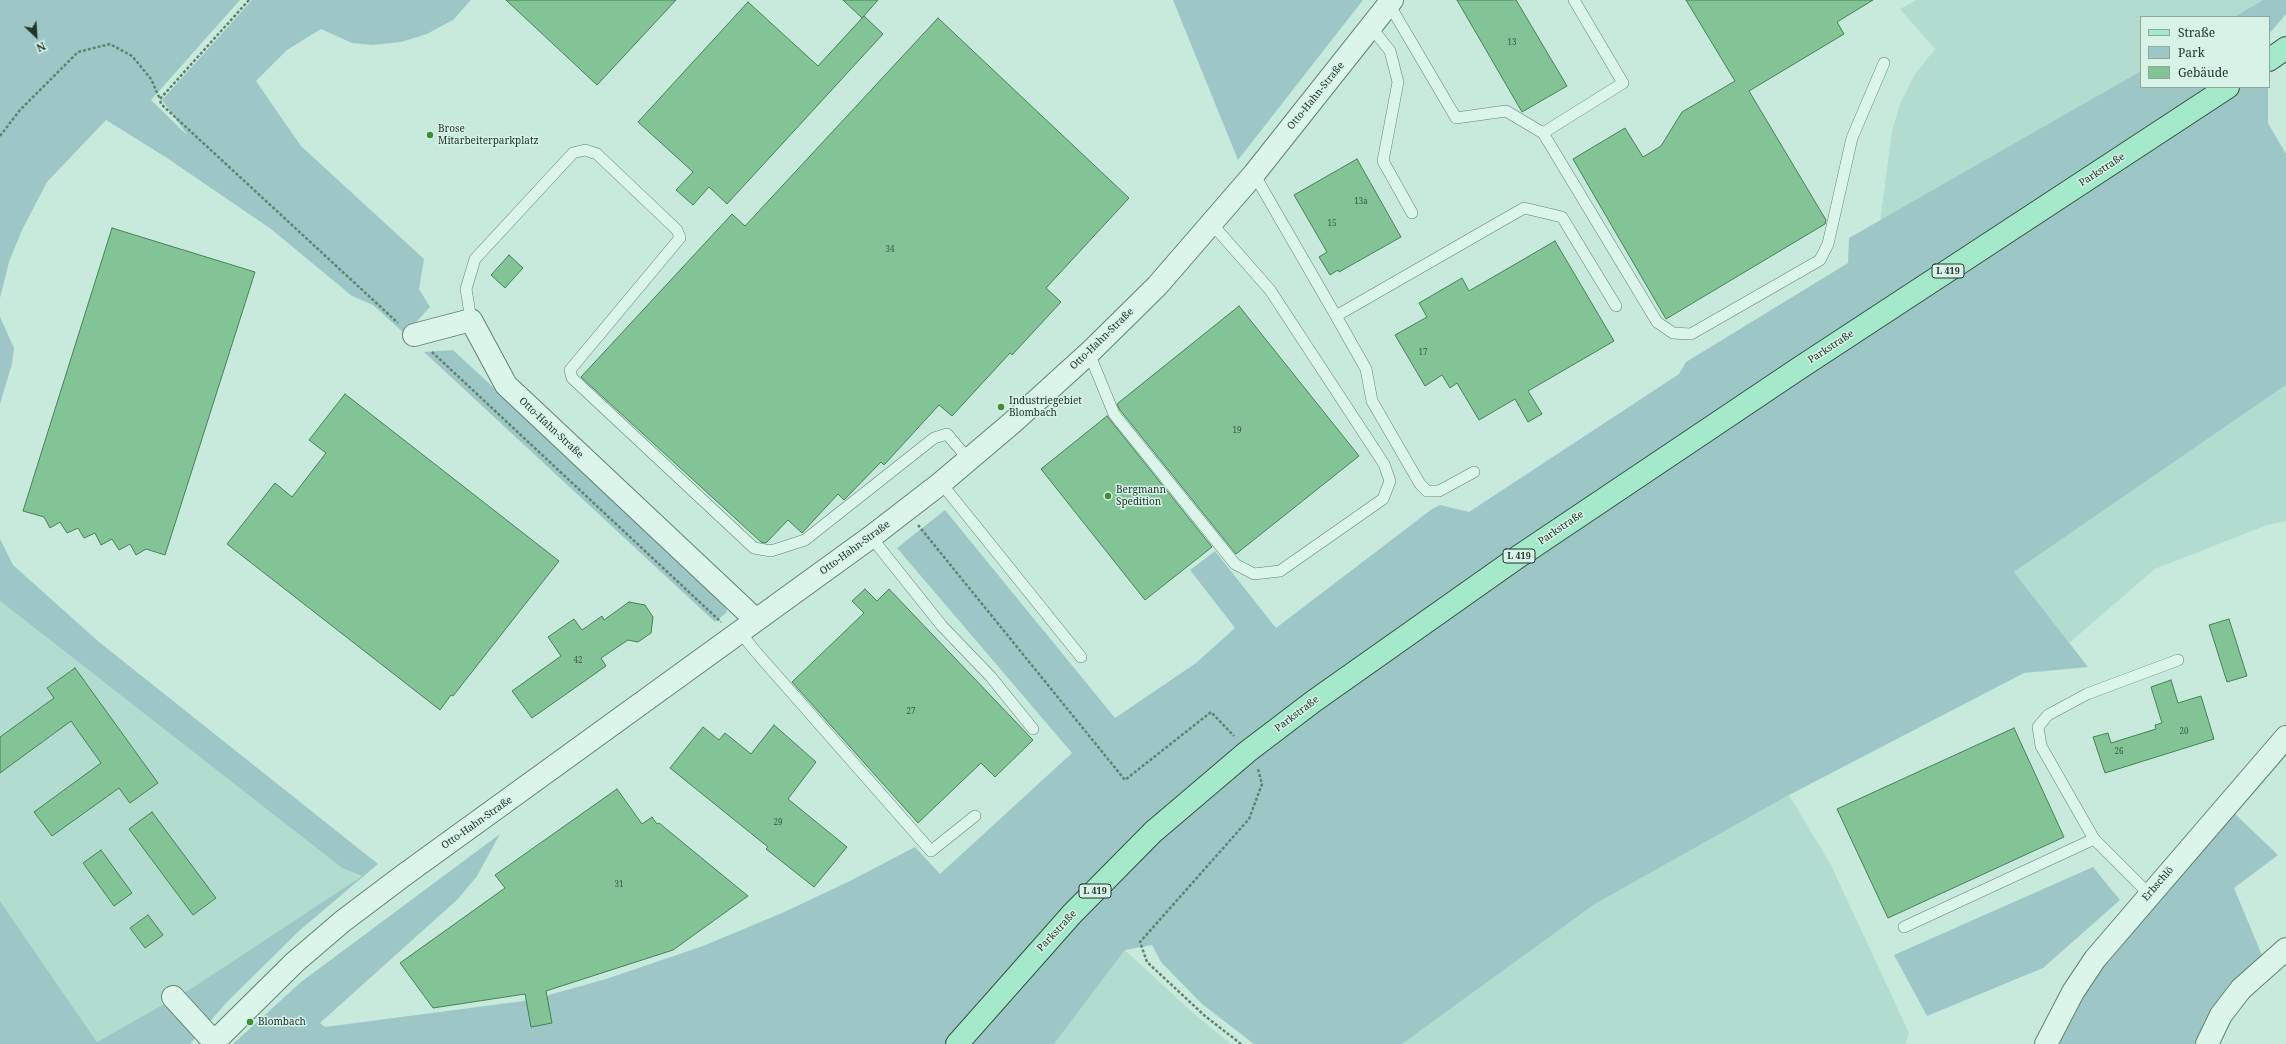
<!DOCTYPE html>
<html>
<head>
<meta charset="utf-8">
<style>
  body { margin:0 }
  #map { position:relative; width:2286px; height:1044px; overflow:hidden; background:#c8eadc; font-family:"Noto Serif",serif }
  canvas { display:block }
  .legend { position:absolute; left:2140px; top:16px; width:130px; height:72px; box-sizing:border-box; background:#d7f2e7; border:1px solid #8ea79b; margin:0; padding:5px 7px; list-style:none; font-size:12px; color:#213629 }
  .legend li { display:flex; align-items:center; gap:8px; height:20px }
  .legend b { width:20px; border:1px solid #8ea79b }
  .north { position:absolute; left:16px; top:16px; width:40px; height:40px; -webkit-text-stroke:3px #d7f2e7; paint-order:stroke; rotate:155deg; font-size:11px; font-weight:700; line-height:16px; text-align:center; color:#213629 }
  .north::after { content:''; display:block; margin:auto; width:14px; height:18px; background:#213629; clip-path:polygon(50% 0,100% 100%,50% 72%,0 100%) }
</style>
</head>
<body>
<div id="map">
<canvas width="2286" height="1044"></canvas>
<ul class="legend">
<li><b style="height:5px;background:#a5e9cb"></b>Straße</li>
<li><b style="height:11px;background:#9dc7c7"></b>Park</li>
<li><b style="height:11px;background:#82c496"></b>Gebäude</li>
</ul>
<div class="north">N</div>
</div>
<script>
const g = document.querySelector('canvas').getContext('2d');
g.lineJoin = 'round';
function fill(path, color) {
  g.fillStyle = color;
  g.fill(path, 'evenodd');
}
function shape(rows) {
  const path = new Path2D();
  for (const r of rows) {
    path.moveTo(r[0], r[1]);
    for (let i = 2; i < r.length; i += 2) path.lineTo(r[i], r[i + 1]);
  }
  return path;
}
function stroke(path, color, width, dash) {
  g.strokeStyle = color;
  g.lineWidth = width;
  g.lineCap = dash ? 'butt' : 'round';
  g.setLineDash(dash || []);
  g.stroke(path);
}
function label(font, color, halo, rows, align = 'center') {
  g.font = font + ' "Noto Serif",serif';
  g.lineWidth = 3;
  g.setLineDash([]);
  g.textBaseline = 'middle';
  g.strokeStyle = halo;
  g.fillStyle = color;
  for (const [text, x, y, turn = 0] of rows) {
    g.save();
    g.translate(x, y);
    g.rotate((+turn || 0) * Math.PI / 180);
    g.textAlign = isNaN(turn) ? turn : align;
    if (halo) g.strokeText(text, 0, 0);
    g.fillText(text, 0, 0);
    g.restore();
  }
}
const farmland = shape([
  [1916,0,2263,0,2234,17,2141,17,2141,71,1880,222,1892,131,1900,104,1915,74,1935,49,1900,9],
  [2286,385,2286,521,2267,525,2155,569,2069,643,2014,572],
  [0,601,342,868,362,876,192,988,97,1042,0,901],
  [1789,795,1831,865,1909,1033,1906,1044,1402,1044,1595,904],
  [1125,950,1193,1013,1231,1044,1054,1044]
]);
const green = shape([
  [0,0,240,0,151,100,188,136,162,100,252,0,471,0,453,20,427,34,401,42,373,45,352,43,321,29,287,50,256,81,301,146,424,259,419,289,430,307,405,334,373,305,352,296,271,229,167,158,106,120,47,182,22,230,9,262,0,298],
  [1173,0,1363,0,1238,160],
  [2263,0,2286,0,2286,14,2269,34,2269,17,2234,17],
  [2141,71,2141,87,2268,87,2268,123,2286,154,2286,385,2014,572,2088,667,2024,673,1789,795,1595,904,1402,1044,1254,1044,1202,1004,1161,962,1152,945,1125,950,1054,1044,233,1044,301,982,500,834,477,876,458,899,320,1023,325,1027,531,1000,606,979,703,946,782,913,850,881,915,847,940,874,1072,753,897,548,945,510,1115,718,1196,663,1235,628,1190,570,1215,551,1276,628,1432,509,1440,505,1469,512,1679,374,1686,362,1848,263,1849,238],
  [0,317,14,348,12,364,0,404],
  [453,350,724,601,727,612,715,622,424,352],
  [0,539,13,565,99,642,378,864,299,931,228,1001,190,1044,0,1044,0,901,97,1042,192,988,362,876,342,868,0,601],
  [2233,812,2278,855,2234,888,2264,960,2201,1044,2057,1044,2082,996,2126,930],
  [2093,867,2120,900,2043,968,1927,1016,1894,955]
]);
const building = shape([
  [506,0,676,0,597,85,506,0],
  [843,0,878,0,862,18,843,0],
  [1457,0,1516,0,1567,86,1522,112,1457,0],
  [1686,0,1873,0,1837,22,1844,34,1749,91,1826,220,1825,224,1666,319,1573,159,1625,128,1643,157,1661,146,1682,112,1735,81,1686,0],
  [748,2,818,66,864,16,883,34,727,204,709,187,693,205,676,190,693,172,638,122,748,2],
  [938,18,1129,198,1046,288,1061,302,1012,355,1010,353,952,416,939,405,884,465,881,462,844,500,838,494,802,533,788,520,766,543,761,542,581,377,732,214,745,226,938,18],
  [1357,159,1401,237,1339,272,1338,270,1330,275,1319,257,1327,252,1294,195,1357,159],
  [112,228,255,272,165,555,146,549,136,555,130,544,119,550,112,539,101,545,95,533,84,538,78,528,67,533,60,522,50,528,44,517,23,511,112,228],
  [1555,241,1614,341,1528,391,1542,414,1528,422,1515,399,1479,420,1457,383,1450,388,1442,375,1425,386,1395,335,1427,317,1419,303,1462,278,1469,291,1555,241],
  [509,255,523,268,505,288,491,275,509,255],
  [1239,306,1359,456,1236,554,1120,410,1117,404,1239,306],
  [345,394,559,561,453,696,451,695,440,710,227,544,275,483,292,497,326,453,309,440,345,394],
  [1107,416,1212,547,1145,600,1041,469,1107,416],
  [865,589,877,601,889,589,1033,740,995,777,981,763,918,823,792,682,864,613,852,601,865,589],
  [629,602,645,605,653,617,651,633,638,642,628,640,601,658,606,666,532,718,512,691,561,656,548,637,574,619,582,630,602,616,604,620,629,602],
  [2229,619,2247,676,2227,682,2209,625,2229,619],
  [75,668,158,783,130,803,119,788,52,836,34,812,101,763,71,721,0,773,0,737,54,698,47,688,75,668],
  [2171,680,2178,703,2201,696,2214,739,2105,773,2093,737,2108,733,2111,743,2156,729,2155,725,2162,723,2151,687,2171,680],
  [774,725,816,762,788,799,847,847,814,887,766,849,768,847,670,768,703,727,719,740,725,733,751,754,774,725],
  [2014,728,2064,837,1888,918,1837,809,2014,728],
  [617,789,642,824,652,817,657,824,659,823,748,896,673,950,546,991,552,1023,531,1027,525,994,433,1008,400,963,505,888,495,875,617,789],
  [152,812,216,898,193,915,129,829,152,812],
  [101,850,132,893,114,906,83,863,101,850],
  [148,915,163,935,145,948,130,928,148,915]
]);
const path = shape([
  [249,0,160,99,161,104,398,323],
  [0,136,20,110,78,52,110,44,132,56,151,79,160,99],
  [432,352,721,622],
  [918,525,1125,780,1211,712,1234,736],
  [1241,1044,1205,1016,1147,962,1140,942,1249,819,1262,784,1258,769]
]);
const lane = shape([
  [1389,4,1456,118,1506,111,1543,133,1623,83,1574,0],
  [1371,27,1390,51,1398,82,1383,161,1412,213],
  [1543,133,1657,322,1673,333,1691,334,1820,260,1828,244,1852,138,1884,63],
  [1254,174,1336,316,1524,208,1562,217,1616,306],
  [1336,316,1366,369,1372,401,1420,484,1427,491,1439,491,1474,472],
  [471,320,466,289,475,259,573,153,585,150,597,154,677,230,680,238,570,370,572,378,754,548,771,551,805,540,934,438,947,434,969,460],
  [1089,353,1114,414,1235,564,1254,574,1280,571,1383,499,1390,481,1384,464,1270,290,1212,224],
  [941,483,1081,657],
  [871,537,942,626,991,677,1033,729],
  [740,632,756,652,931,851,975,816],
  [2149,894,2094,839,2041,746,2038,727,2048,715,2087,694,2178,660],
  [1904,927,2094,839]
]);
const street = shape([
  [414,335,471,320,506,385,756,620],
  [173,997,214,1042],
  [212,1044,295,962,343,921,404,875,871,537,941,483,1013,422,1089,353,1157,286,1254,174,1392,0],
  [2046,1044,2073,992,2095,959,2286,737],
  [2207,1044,2221,1015,2241,989,2286,949]
]);
const primary = shape([
  [2269,60,2286,48],
  [957,1044,1072,914,1153,832,1247,752,1314,701,1518,557,1798,369,2228,87]
]);
const markers = [
  [430,135,4,"#408d35"],
  [1001,407,4,"#408d35"],
  [1108,496,4,"#408d35"],
  [250,1022,4,"#408d35"]
];
const numberNames = [
  ["13",1512,43],
  ["13a",1361,202],
  ["15",1332,224],
  ["34",890,250],
  ["17",1423,353],
  ["19",1237,431],
  ["42",578,661],
  ["27",911,712],
  ["20",2184,732],
  ["26",2119,752],
  ["29",778,823],
  ["31",619,885]
];
const shields = [
  [1948,271,32],
  [1519,556,32],
  [1095,891,32]
];
const shieldNames = [
  ["L 419",1948,271],
  ["L 419",1519,556],
  ["L 419",1095,891]
];
const streetNames = [
  ["Otto-Hahn-Straße",1316,96,-51],
  ["Parkstraße",2102,170,-33],
  ["Otto-Hahn-Straße",1102,339,-44],
  ["Parkstraße",1831,347,-33],
  ["Otto-Hahn-Straße",551,428,43],
  ["Parkstraße",1561,528,-34],
  ["Otto-Hahn-Straße",855,548,-36],
  ["Parkstraße",1297,714,-37],
  ["Otto-Hahn-Straße",477,823,-35],
  ["Erbschlö",2158,884,-49],
  ["Parkstraße",1057,931,-47]
];
const poiNames = [
  ["Brose",438,129],
  ["Mitarbeiterparkplatz",438,141],
  ["Industriegebiet",1009,401],
  ["Blombach",1009,413],
  ["Bergmann",1116,490],
  ["Spedition",1116,502],
  ["Blombach",258,1022]
];
fill(farmland, '#b3dcd0');
fill(green, '#9dc7c7');
fill(building, '#82c496');
stroke(building, '#478157', 1);
stroke(lane, '#5f846e', 12);
stroke(street, '#5f846e', 24);
stroke(primary, '#33533e', 24);
stroke(path, '#5f846e', 2.5, [3, 2]);
stroke(lane, '#dbf5ea', 11);
stroke(street, '#dbf5ea', 22);
stroke(primary, '#a5e9cb', 22);
for (const [x, y, r, color] of markers) {
  const dot = new Path2D();
  dot.arc(x, y, r, 0, 2 * Math.PI);
  g.fillStyle = color;
  g.fill(dot);
  stroke(dot, '#d7f2e7', 1.5);
}
label('8px', '#395a44', null, numberNames);
for (const [x, y, w] of shields) {
  const box = new Path2D();
  box.roundRect(x - w / 2, y - 7, w, 14, 3);
  g.fillStyle = '#d7f2e7';
  g.fill(box);
  stroke(box, '#213629', 1);
}
label('bold 9px', '#213629', null, shieldNames);
label('10px', '#213629', '#d7f2e7', streetNames);
label('10px', '#213629', '#d7f2e7', poiNames, 'left');
</script>
</body>
</html>
